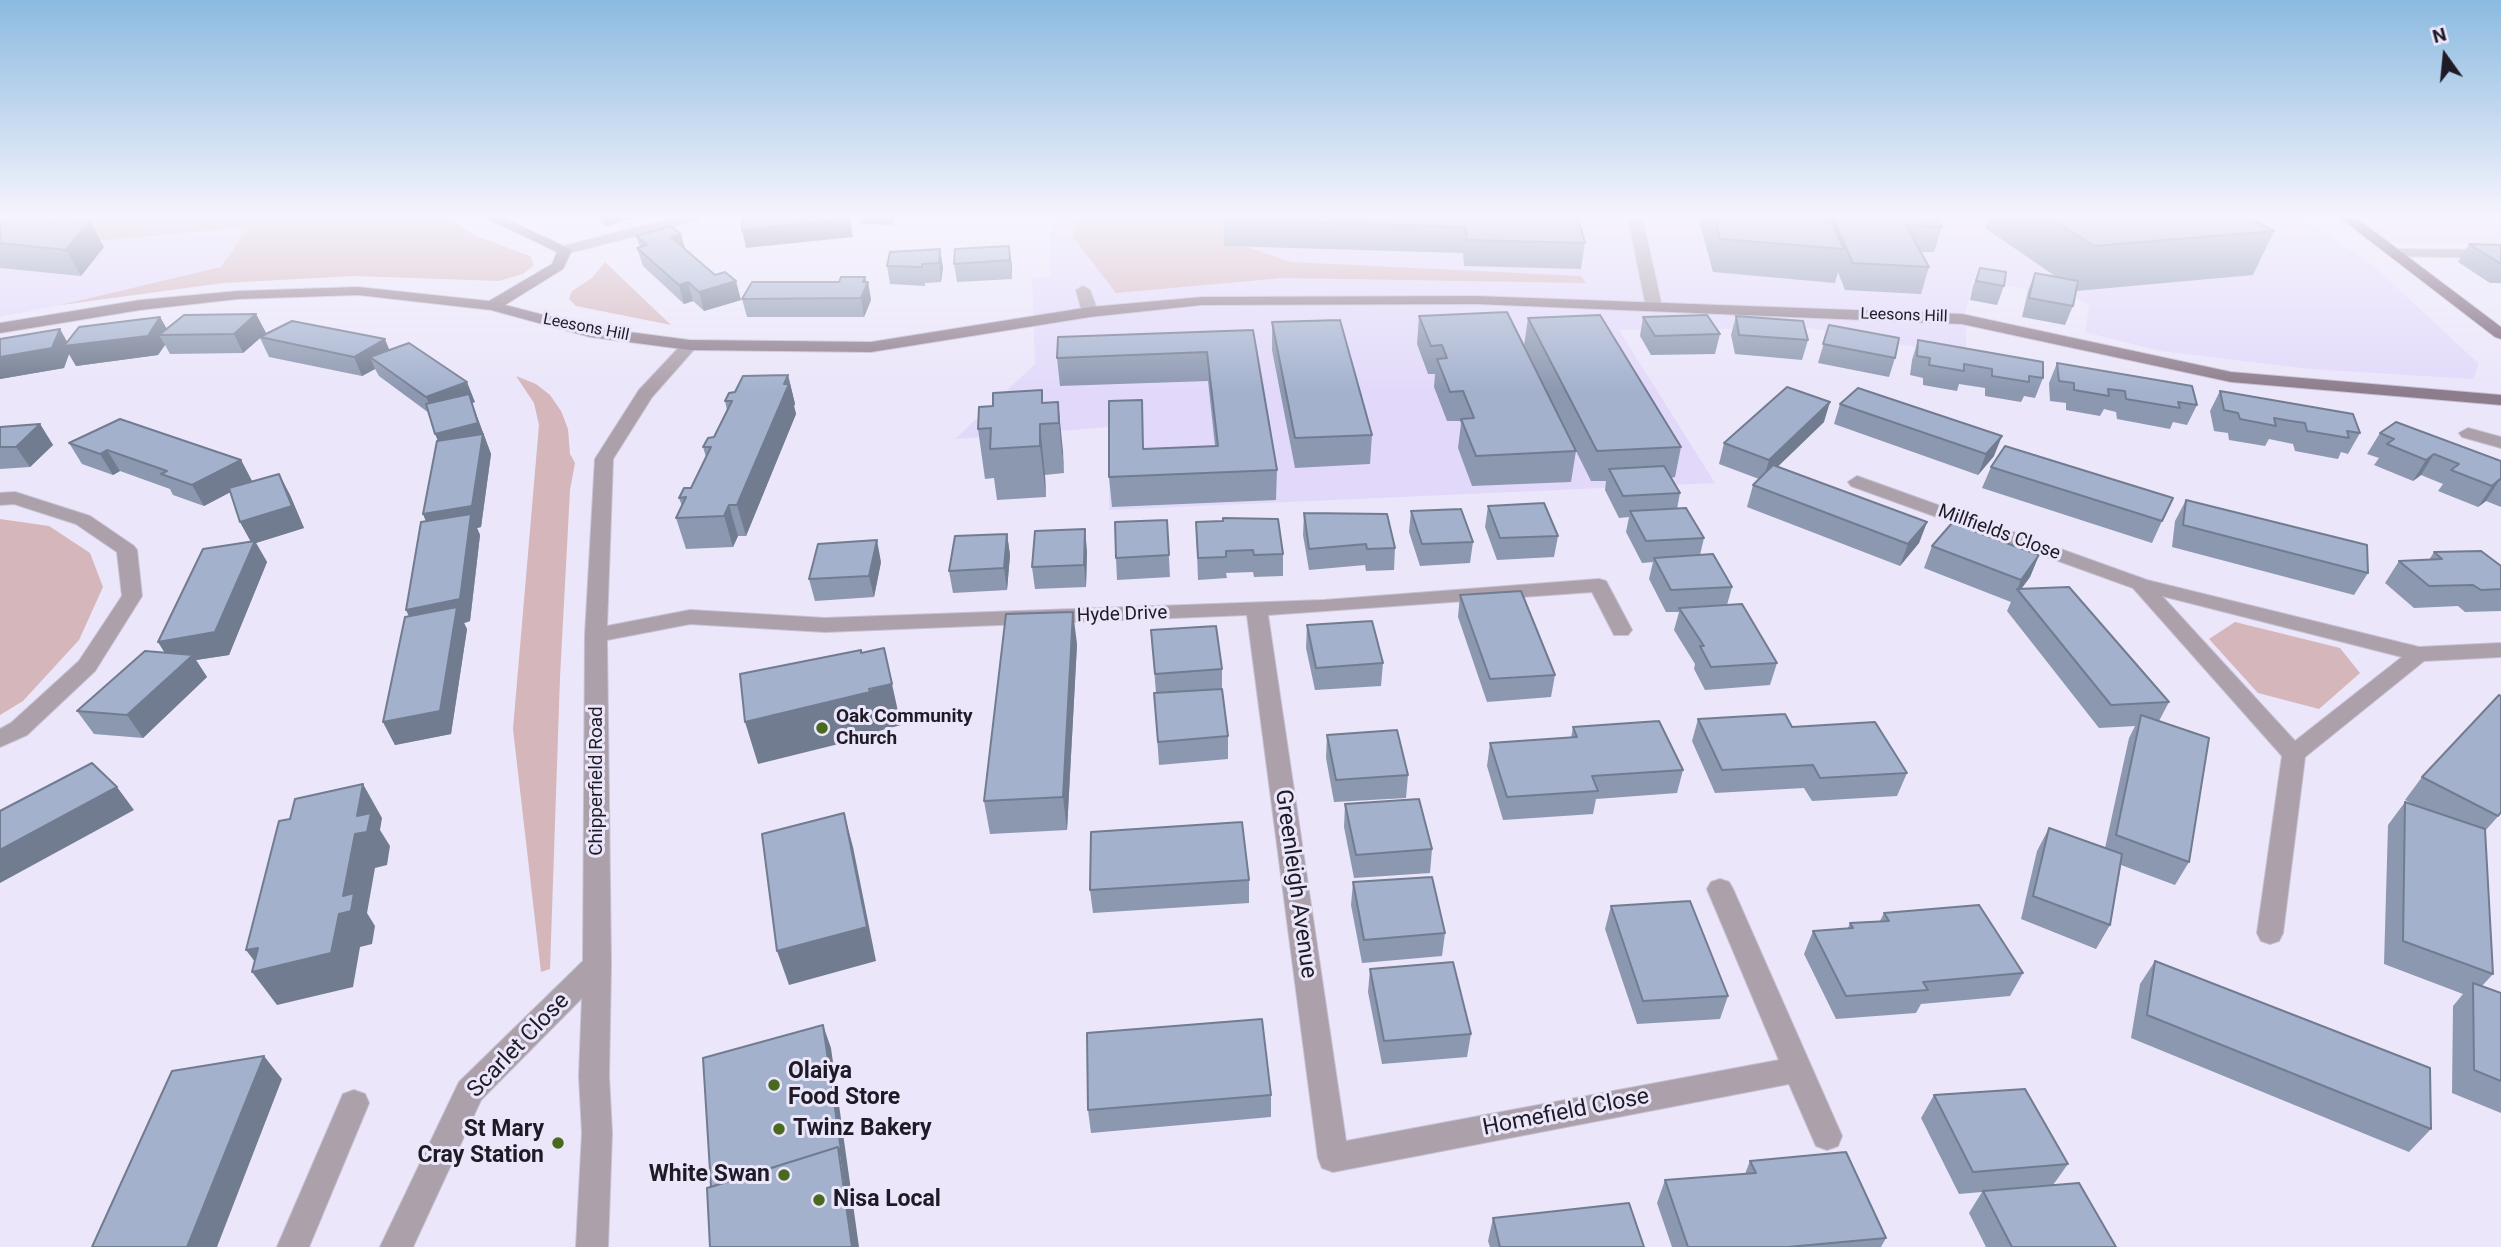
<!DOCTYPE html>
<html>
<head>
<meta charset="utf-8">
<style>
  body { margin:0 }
  #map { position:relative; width:2501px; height:1247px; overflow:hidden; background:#ebe6fa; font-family:Roboto,sans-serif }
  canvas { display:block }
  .north { position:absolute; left:2410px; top:21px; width:70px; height:70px; -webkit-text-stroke:5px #ebe6fa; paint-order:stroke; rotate:345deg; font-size:19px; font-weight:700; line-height:28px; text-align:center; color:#1e1b27 }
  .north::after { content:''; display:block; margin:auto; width:24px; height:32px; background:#1e1b27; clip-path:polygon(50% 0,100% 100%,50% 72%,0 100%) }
</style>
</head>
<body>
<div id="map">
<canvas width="2501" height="1247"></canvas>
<div class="north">N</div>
</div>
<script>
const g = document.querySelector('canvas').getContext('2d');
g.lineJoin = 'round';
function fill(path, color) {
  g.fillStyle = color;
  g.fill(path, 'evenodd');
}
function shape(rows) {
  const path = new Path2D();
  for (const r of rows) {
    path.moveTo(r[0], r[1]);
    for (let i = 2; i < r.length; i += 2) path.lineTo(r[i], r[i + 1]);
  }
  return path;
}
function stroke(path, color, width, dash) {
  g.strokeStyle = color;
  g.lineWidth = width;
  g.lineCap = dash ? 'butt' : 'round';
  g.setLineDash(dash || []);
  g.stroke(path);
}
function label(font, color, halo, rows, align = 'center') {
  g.font = font + ' Roboto,sans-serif';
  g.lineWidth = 6;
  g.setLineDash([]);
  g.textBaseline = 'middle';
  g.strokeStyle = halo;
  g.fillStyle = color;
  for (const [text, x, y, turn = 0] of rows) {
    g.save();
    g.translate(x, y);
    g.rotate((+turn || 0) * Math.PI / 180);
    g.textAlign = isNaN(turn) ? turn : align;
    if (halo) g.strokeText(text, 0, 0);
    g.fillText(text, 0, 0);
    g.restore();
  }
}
const built = shape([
  [0,217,448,217,416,277,354,276,223,283,61,305,0,317],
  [1051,217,2303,217,2375,267,2479,364,2473,379,2310,369,2160,351,2085,332,2089,306,2079,299,1973,280,1966,311,1966,356,1809,328,1619,330,1715,483,1109,510,1110,427,955,439,1035,364,1032,278,1050,276],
  [2351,217,2501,217,2501,245,2390,243]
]);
const green = shape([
  [93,217,448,217,474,235,530,256,534,265,523,274,499,281,354,276,223,283,61,305,221,267,249,227,105,240,57,235],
  [1080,217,1235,217,1245,246,1291,262,1581,276,1586,283,1283,278,1116,293,1073,237],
  [605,262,671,325,576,306,569,299,572,291,592,278],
  [516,376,536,384,550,395,561,411,568,429,570,454,575,463,570,490,560,677,550,969,541,972,513,729,539,425,534,403],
  [0,519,49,526,90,553,103,587,79,640,23,701,0,715],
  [2235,622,2340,648,2360,673,2319,709,2258,693,2209,639]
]);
const street = shape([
  [677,217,700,217,698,220,565,254,558,250,560,247,677,217],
  [1628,217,1642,217,1662,307,1659,310,1649,310,1646,307,1628,217],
  [2397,249,2501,250,2501,258,2392,256,2390,253,2397,249],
  [1083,286,1090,290,1098,312,1095,315,1090,317,1082,312,1076,290,1083,286],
  [690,340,698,345,652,397,613,459,607,626,690,610,825,618,1324,600,1599,579,1606,581,1632,630,1628,635,1614,635,1592,592,1268,615,1346,1141,1779,1060,1707,889,1711,882,1720,879,1729,882,1733,889,1842,1136,1838,1146,1827,1150,1816,1146,1789,1084,1333,1172,1322,1168,1318,1158,1247,615,825,632,690,624,607,640,611,965,609,1076,612,1133,608,1247,576,1247,582,1133,579,1076,582,998,481,1100,413,1247,380,1247,459,1082,583,961,585,635,595,459,639,390,684,342,690,340],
  [2468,428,2501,437,2501,448,2462,437,2459,433,2468,428],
  [1857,476,2147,580,2419,647,2501,643,2501,657,2424,661,2305,757,2283,933,2279,941,2270,944,2261,941,2257,933,2282,756,2133,588,1851,486,1848,482,1857,476],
  [2162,596,2402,657,2295,741,2162,596],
  [15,492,90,516,134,546,137,550,142,596,95,671,27,735,0,747,0,729,11,723,79,661,122,596,117,552,76,524,14,504,0,505,0,493,15,492],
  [354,1090,365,1094,369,1103,309,1247,277,1247,343,1094,354,1090]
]);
const secondary = shape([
  [484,217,502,217,572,250,563,269,505,305,591,327,690,340,871,342,1090,307,1202,297,1476,296,1962,314,2231,372,2501,395,2501,405,2231,382,1962,324,1476,304,1202,305,1090,317,871,352,690,350,590,337,491,310,358,295,238,299,140,310,0,333,0,323,140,300,238,291,358,287,489,301,552,264,557,252,484,217]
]);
const primary = shape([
  [2339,217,2355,217,2501,327,2501,339,2495,337,2339,217]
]);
const wall = shape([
  [0,217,104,247,81,276,0,268],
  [596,217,638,217,606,226],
  [860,217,897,217,892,225,861,224],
  [1578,217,1585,243,1581,269,1464,266,1463,253,1224,246,1224,220],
  [1698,217,1917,217,1942,227,1934,252,1921,252,1929,267,1921,294,1845,290,1838,272,1835,283,1713,272],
  [1989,217,2248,217,2274,231,2253,275,2076,291,2073,306,2065,325,2022,317,2028,291,2035,273,2055,276,1985,228],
  [636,236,685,249,741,300,704,311,693,301,684,304,643,266,637,248,640,247],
  [2469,244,2501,245,2501,283,2490,283,2458,262],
  [1009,246,1012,279,957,282,954,264],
  [940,249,943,268,941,282,925,283,925,286,890,284,887,266],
  [1980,268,2004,286,1997,305,1970,300,1973,286],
  [865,277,866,282,868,282,871,300,864,317,747,317,742,299],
  [256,314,266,333,263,335,389,350,475,402,472,403,491,454,481,527,477,528,480,535,470,621,464,623,467,629,451,734,395,745,383,722,409,616,426,522,423,514,438,441,429,413,379,376,375,369,362,376,269,357,260,338,243,353,170,354,165,345,158,355,76,366,69,354,64,368,0,379,0,339,67,342,160,317,167,329],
  [1419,316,1524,346,1528,318,1681,447,1675,477,1671,478,1680,493,1677,509,1704,538,1700,555,1732,587,1727,605,1777,663,1770,685,1705,690,1694,669,1695,664,1674,630,1679,612,1666,612,1649,579,1653,562,1642,563,1626,532,1629,517,1619,518,1605,490,1606,481,1591,481,1538,375,1576,451,1571,482,1472,486,1458,448,1461,423,1460,421,1447,421,1434,387,1435,374,1428,374,1417,344],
  [1736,316,1808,340,1802,360,1735,354,1731,335],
  [1643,317,1720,334,1715,354,1651,355,1640,336],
  [1272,322,1372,435,1370,464,1295,468,1272,350],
  [1829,325,1895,358,1889,377,1818,363],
  [1253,330,1277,470,1276,500,1112,507,1109,477,1144,449,1215,446,1208,381,1060,386,1057,358],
  [1918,340,2043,378,2035,398,2024,396,2021,402,1985,396,1985,388,1959,384,1957,391,1923,385,1923,378,1910,375,1912,360],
  [2057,363,2197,405,2187,425,2173,422,2170,429,2117,419,2116,412,2104,409,2100,416,2066,410,2066,403,2050,401,2049,383],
  [788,375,795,404,794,406,796,414,746,536,738,536,733,547,686,549,676,518,682,506,679,498,691,488,706,457,703,447,714,437,727,410,725,401],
  [2220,391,2360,433,2348,454,2341,452,2338,459,2295,451,2293,444,2269,439,2265,446,2229,440,2228,433,2214,431,2210,411],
  [1058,402,1064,473,1045,475,1046,497,997,500,994,478,985,479,978,429,1043,403],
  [1840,404,1994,456,1978,475,1834,424],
  [1824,422,1777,467,1927,522,1919,543,1900,566,1747,507,1753,485,1759,479,1719,464,1724,443],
  [40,424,53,445,30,467,0,469,0,427],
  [2380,433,2501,461,2501,507,2486,501,2478,507,2438,491,2443,484,2421,475,2413,481,2374,465,2379,458,2367,454],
  [69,443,241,460,252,481,248,483,279,474,290,495,304,528,256,543,267,562,229,655,196,660,207,677,143,738,94,734,77,711,165,653,158,642,251,541,240,522,230,492,204,506,173,495,170,489,120,471,113,475,82,464],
  [1991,467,2162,521,2152,543,1982,488],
  [2186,500,2368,573,2354,595,2172,547,2175,521],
  [1488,506,1558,536,1554,557,1497,560,1485,527],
  [1411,511,1473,542,1470,563,1420,566,1409,532],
  [1304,513,1395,548,1394,570,1366,571,1365,565,1309,570,1303,535],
  [1167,520,1170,577,1117,580,1116,558],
  [1196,522,1283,554,1283,576,1254,577,1253,572,1226,573,1227,578,1198,580],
  [1007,534,1010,555,1007,590,953,593,949,571],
  [1932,546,2039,555,2030,577,2021,589,2169,702,2159,721,2189,862,2175,885,2121,865,2110,925,2096,949,2021,919,2037,851,2049,828,2105,848,2129,738,2135,726,2099,728,2007,611,2011,602,1924,568],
  [1087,551,1086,587,1035,589,1032,567],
  [2434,552,2501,566,2501,611,2465,612,2458,606,2414,608,2385,583,2399,561,2429,560],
  [881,562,874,597,815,601,809,579],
  [1460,595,1555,675,1551,697,1487,702,1458,617],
  [1307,625,1383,663,1381,686,1315,690,1306,648],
  [1151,630,1222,669,1222,691,1228,736,1228,759,1159,765,1154,693,1156,693],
  [1077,644,1067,830,990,834,984,801],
  [2501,696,2501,813,2485,831,2493,974,2482,986,2501,993,2501,1113,2452,1093,2453,1006,2463,994,2384,964,2388,825,2405,802,2415,805,2405,800,2422,777],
  [1698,719,1792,727,1907,773,1897,796,1812,801,1804,788,1715,793,1692,741],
  [1573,727,1683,770,1677,793,1596,799,1593,814,1503,820,1487,766,1490,743,1571,738],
  [1327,735,1408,775,1406,798,1334,802,1326,758],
  [1345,804,1432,849,1430,873,1354,878,1344,827],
  [1249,880,1249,903,1093,913,1090,890],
  [1353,882,1445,933,1442,956,1362,963,1351,905],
  [1611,906,1728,996,1720,1019,1637,1024,1605,929],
  [1884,913,2023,973,2010,996,1921,1004,1916,1013,1836,1019,1804,954,1813,931,1848,928,1850,923,1880,921],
  [2155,961,2431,1129,2409,1152,2131,1038,2140,984],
  [1370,969,1471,1034,1467,1057,1382,1064,1368,992],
  [1271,1095,1271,1117,1091,1133,1088,1110],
  [1934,1095,2068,1164,2053,1185,2116,1247,1986,1247,1969,1213,1982,1192,1959,1194,1921,1118],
  [1750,1161,1886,1238,1881,1247,1672,1247,1657,1203,1665,1180,1745,1174],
  [1493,1218,1644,1247,1490,1247,1488,1241]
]);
const shadedWall = shape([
  [603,217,638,217,606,226],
  [850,217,853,237,746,248,742,230],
  [891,217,897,217,892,225],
  [90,221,104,247,81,276,66,250],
  [681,234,686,252,671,237],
  [1009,246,1012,264,1012,279,1010,260],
  [940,249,943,268,941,282,939,263],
  [865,277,867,284,868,282,871,300,864,317,861,298,863,282],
  [736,281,741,300,704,311,699,292],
  [688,282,693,301,684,304,679,285],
  [256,314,266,333,243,353,234,334],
  [160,317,170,335,159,335,165,345,158,355,76,366,69,354,64,368,0,379,0,357,60,329,69,345],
  [385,339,393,359,370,357,375,369,362,376,354,357],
  [788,375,795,404,794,406,796,414,746,536,737,505],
  [467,382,475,402,472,403,491,454,481,527,477,528,480,535,470,621,464,623,467,629,451,734,395,745,383,722,416,632,406,610,433,536,423,514,444,455,435,434,435,418,426,397],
  [1058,402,1063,451,1064,473,1059,423],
  [1830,402,1824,422,1763,481,1769,460],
  [40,424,53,445,30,467,16,447],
  [1040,424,1045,475,1046,497,1040,446],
  [2002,436,1994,456,1978,475,1986,454],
  [107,450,120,471,113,475,100,454],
  [2434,454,2421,475,2413,481,2426,460],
  [241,460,252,481,204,506,192,485],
  [279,474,290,495,304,528,256,543,267,562,229,655,196,660,207,677,143,738,127,715,172,664,158,642,252,544,240,522],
  [2500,479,2486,501,2478,507,2492,486],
  [729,505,738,536,733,547,724,516],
  [1927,522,1919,543,1900,566,1908,544],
  [1085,529,1087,551,1086,587,1084,565],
  [1007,534,1010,555,1007,590,1004,568],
  [877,540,881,562,874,597,869,576],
  [2039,555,2030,577,2019,592,2017,590,2021,580],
  [1073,612,1077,644,1067,830,1063,797],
  [892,684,901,725,879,731,879,734,758,764,745,722],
  [363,784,382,818,380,830,390,846,387,865,375,868,367,913,375,926,372,944,360,947,353,987,277,1005,252,972,261,970,246,950,339,914,343,896],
  [117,787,134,810,0,883,0,850],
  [844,813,853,847,876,961,789,985,777,951],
  [823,1025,831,1048,859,1247,852,1247],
  [264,1056,282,1079,217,1247,187,1247]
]);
const building = shape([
  [0,217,50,217,90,221,66,250,0,243,0,217],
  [742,217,850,217,850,219,742,230,742,217],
  [1224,217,1578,217,1585,243,1467,240,1465,227,1224,220,1224,217],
  [1714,217,1829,217,1844,249,1720,239,1714,217],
  [1832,217,1917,217,1937,218,1942,227,1906,225,1929,267,1853,263,1832,217],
  [2048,217,2248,217,2274,231,2094,246,2048,217],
  [671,226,681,234,671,237,715,275,725,272,736,281,699,292,688,282,679,285,637,248,647,245,636,236,671,226],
  [2469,244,2501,245,2501,264,2469,244],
  [1009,246,1010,260,954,264,955,249,1009,246],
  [940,249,939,263,922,264,922,267,887,266,890,252,940,249],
  [1980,268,2006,272,2004,286,1976,281,1980,268],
  [2035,273,2078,281,2073,306,2029,298,2035,273],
  [841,277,865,277,863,282,868,282,861,298,742,299,752,282,839,282,841,277],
  [1507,312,1576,451,1476,456,1461,419,1474,418,1463,391,1450,392,1437,359,1447,358,1442,345,1431,346,1419,316,1507,312],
  [256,314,234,334,159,335,184,315,256,314],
  [1600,315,1681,447,1597,451,1528,318,1600,315],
  [1707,315,1720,334,1655,336,1643,317,1707,315],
  [1736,316,1803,321,1808,340,1739,335,1736,316],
  [160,317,148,336,64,346,79,327,160,317],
  [1340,320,1372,435,1295,438,1272,322,1340,320],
  [292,321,385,339,354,357,260,337,292,321],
  [1829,325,1899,338,1895,358,1823,344,1829,325],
  [60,329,52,348,0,357,0,339,60,329],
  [1253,330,1277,470,1109,477,1109,401,1142,400,1143,449,1218,446,1207,352,1057,358,1058,337,1253,330],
  [1918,340,2043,362,2043,378,2029,376,2029,382,1992,376,1992,369,1964,364,1964,371,1929,365,1930,358,1917,356,1918,340],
  [409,343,467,382,426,397,370,357,409,343],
  [2057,363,2192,386,2197,405,2178,402,2180,408,2126,399,2125,391,2108,389,2109,396,2074,390,2074,383,2059,381,2057,363],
  [788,375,784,384,789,384,737,505,729,505,724,516,676,518,686,497,679,498,684,488,691,488,711,447,703,447,708,438,714,437,732,401,725,401,729,393,735,392,743,376,788,375],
  [1787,387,1830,402,1769,460,1724,443,1787,387],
  [1858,388,2002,436,1986,454,1840,404,1858,388],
  [1042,390,1042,403,1058,402,1059,423,1040,424,1040,446,990,449,991,428,978,429,979,407,993,406,993,393,1042,390],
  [2220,391,2353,414,2360,433,2347,431,2349,438,2307,431,2305,423,2291,421,2274,418,2276,426,2240,419,2238,413,2224,410,2220,391],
  [469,394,478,423,435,434,426,404,469,394],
  [120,419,241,460,192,485,161,474,167,471,107,450,100,454,69,443,120,419],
  [2396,422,2501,461,2501,480,2500,479,2492,486,2451,470,2459,464,2434,454,2426,460,2387,444,2394,439,2380,433,2396,422],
  [40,424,16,447,0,447,0,427,40,424],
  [483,434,472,506,423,514,437,441,483,434],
  [2005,446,2173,498,2162,521,1991,467,2005,446],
  [1773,465,1927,522,1908,544,1753,485,1773,465],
  [1664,466,1680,493,1623,496,1609,469,1664,466],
  [279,474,292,506,240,522,229,488,279,474],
  [2186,500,2367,545,2368,573,2183,525,2186,500],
  [1544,503,1558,536,1500,538,1488,506,1544,503],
  [1686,508,1704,538,1646,541,1630,511,1686,508],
  [1461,509,1473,542,1422,544,1411,511,1461,509],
  [1304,513,1387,514,1395,548,1367,549,1366,544,1309,549,1304,513],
  [471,514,460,599,406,610,421,522,471,514],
  [1223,518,1278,519,1283,554,1254,555,1253,550,1226,551,1226,557,1198,558,1196,522,1223,521,1223,518],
  [1167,520,1169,555,1116,558,1115,522,1167,520],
  [1952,523,2039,555,2021,580,1932,546,1952,523],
  [1085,529,1084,565,1032,567,1035,531,1085,529],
  [1007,534,1004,568,949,571,955,536,1007,534],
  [877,540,869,576,809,579,818,544,877,540],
  [255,541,215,632,158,642,203,549,255,541],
  [2481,551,2501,566,2501,589,2481,590,2473,585,2429,586,2399,561,2442,559,2434,552,2481,551],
  [1713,554,1732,587,1671,590,1654,558,1713,554],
  [2069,587,2169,702,2111,705,2017,589,2069,587],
  [1521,591,1555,675,1490,679,1460,595,1521,591],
  [1742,604,1777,663,1711,667,1700,646,1704,646,1679,608,1742,604],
  [457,607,440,711,383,722,405,617,457,607],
  [1073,612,1063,797,984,801,1006,614,1073,612],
  [1372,621,1383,663,1316,668,1307,625,1372,621],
  [1216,626,1222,669,1155,674,1151,630,1216,626],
  [884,648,892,684,869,689,870,692,745,722,740,674,861,650,861,653,884,648],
  [145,651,193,655,127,715,77,711,145,651],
  [1222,689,1228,736,1158,742,1154,693,1222,689],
  [2499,695,2501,696,2501,812,2498,816,2422,777,2499,695],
  [1785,714,1792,727,1875,722,1907,773,1820,778,1813,765,1722,770,1698,719,1785,714],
  [2141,715,2209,738,2189,862,2116,835,2141,715],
  [1659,721,1683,770,1592,776,1598,791,1507,797,1490,743,1577,737,1573,727,1659,721],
  [1397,730,1408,775,1336,780,1327,735,1397,730],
  [92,763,117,787,0,850,0,811,92,763],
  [363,784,357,816,371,813,367,832,355,834,343,896,354,893,351,911,339,914,331,953,252,972,258,948,246,950,279,821,290,819,295,799,363,784],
  [1419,799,1432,849,1356,855,1345,804,1419,799],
  [2405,802,2485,829,2493,974,2403,941,2405,802],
  [844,813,867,927,777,951,762,834,844,813],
  [1242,822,1249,880,1090,890,1091,832,1242,822],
  [2049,828,2122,854,2110,925,2033,896,2049,828],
  [1432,877,1445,933,1364,940,1353,882,1432,877],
  [1690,901,1728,996,1643,1001,1611,906,1690,901],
  [1979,905,2023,973,1923,982,1928,990,1846,996,1813,931,1853,928,1850,923,1889,921,1884,913,1979,905],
  [2155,961,2430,1068,2431,1129,2147,1015,2155,961],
  [1453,962,1471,1034,1384,1041,1370,969,1453,962],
  [2473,983,2501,993,2501,1081,2474,1070,2473,983],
  [1262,1019,1271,1095,1088,1110,1087,1033,1262,1019],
  [823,1025,842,1157,838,1147,711,1187,703,1058,823,1025],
  [264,1056,187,1247,92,1247,172,1071,264,1056],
  [2025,1089,2068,1164,1973,1172,1934,1095,2025,1089],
  [838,1147,852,1247,710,1247,707,1188,838,1147],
  [1846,1152,1886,1238,1788,1247,1688,1247,1665,1180,1756,1173,1750,1161,1846,1152],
  [2079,1183,2116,1247,2012,1247,1983,1191,2079,1183],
  [1629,1203,1644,1247,1500,1247,1493,1218,1629,1203]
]);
const markers = [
  [822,728,7,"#49691f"],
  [774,1085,7,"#49691f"],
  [779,1129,7,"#49691f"],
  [558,1143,7,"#49691f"],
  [784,1175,7,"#49691f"],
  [819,1200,7,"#49691f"]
];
const farStreetnames = [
  ["Leesons Hill",1904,316,2],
  ["Leesons Hill",586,328,11]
];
const streetNames = [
  ["Millfields Close",1999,533,20],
  ["Hyde Drive",1122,615,-2],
  ["Chipperfield Road",597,781,-90]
];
const poiNames = [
  ["Oak Community",836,717],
  ["Church",836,739]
];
const nearStreetnames = [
  ["Greenleigh Avenue",1295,884,82],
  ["Scarlet Close",519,1046,-46],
  ["Homefield Close",1566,1113,-11]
];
const nearPoinames = [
  ["Olaiya",788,1072],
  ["Food Store",788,1098],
  ["Twinz Bakery",793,1129],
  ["St Mary",544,1130,"right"],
  ["Cray Station",544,1156,"right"],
  ["White Swan",770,1175,"right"],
  ["Nisa Local",833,1200]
];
fill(built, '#e2d9fa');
fill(green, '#d4b6bb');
stroke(street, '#c6c1d4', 2);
stroke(secondary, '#c6c1d4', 2);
stroke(primary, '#c6c1d4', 2);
fill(street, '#aca0aa');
fill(secondary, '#8d7c8b');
fill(primary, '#786374');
fill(wall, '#8c98b0');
fill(shadedWall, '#727c90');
fill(building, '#a3b1cd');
stroke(building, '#727c90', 2);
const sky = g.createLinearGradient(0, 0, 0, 392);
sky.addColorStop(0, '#8bbae0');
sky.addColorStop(0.55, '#f6f4fd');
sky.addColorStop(1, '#f6f4fd00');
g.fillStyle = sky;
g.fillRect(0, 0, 2501, 392);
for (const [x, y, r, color] of markers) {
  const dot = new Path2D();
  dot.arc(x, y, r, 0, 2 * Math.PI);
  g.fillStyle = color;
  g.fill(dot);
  stroke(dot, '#ebe6fa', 2.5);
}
label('16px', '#1e1b27', '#ebe6fa', farStreetnames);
label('19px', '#1e1b27', '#ebe6fa', streetNames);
label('bold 19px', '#1e1b27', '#ebe6fa', poiNames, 'left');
label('23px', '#1e1b27', '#ebe6fa', nearStreetnames);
label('bold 23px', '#1e1b27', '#ebe6fa', nearPoinames, 'left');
</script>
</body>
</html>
